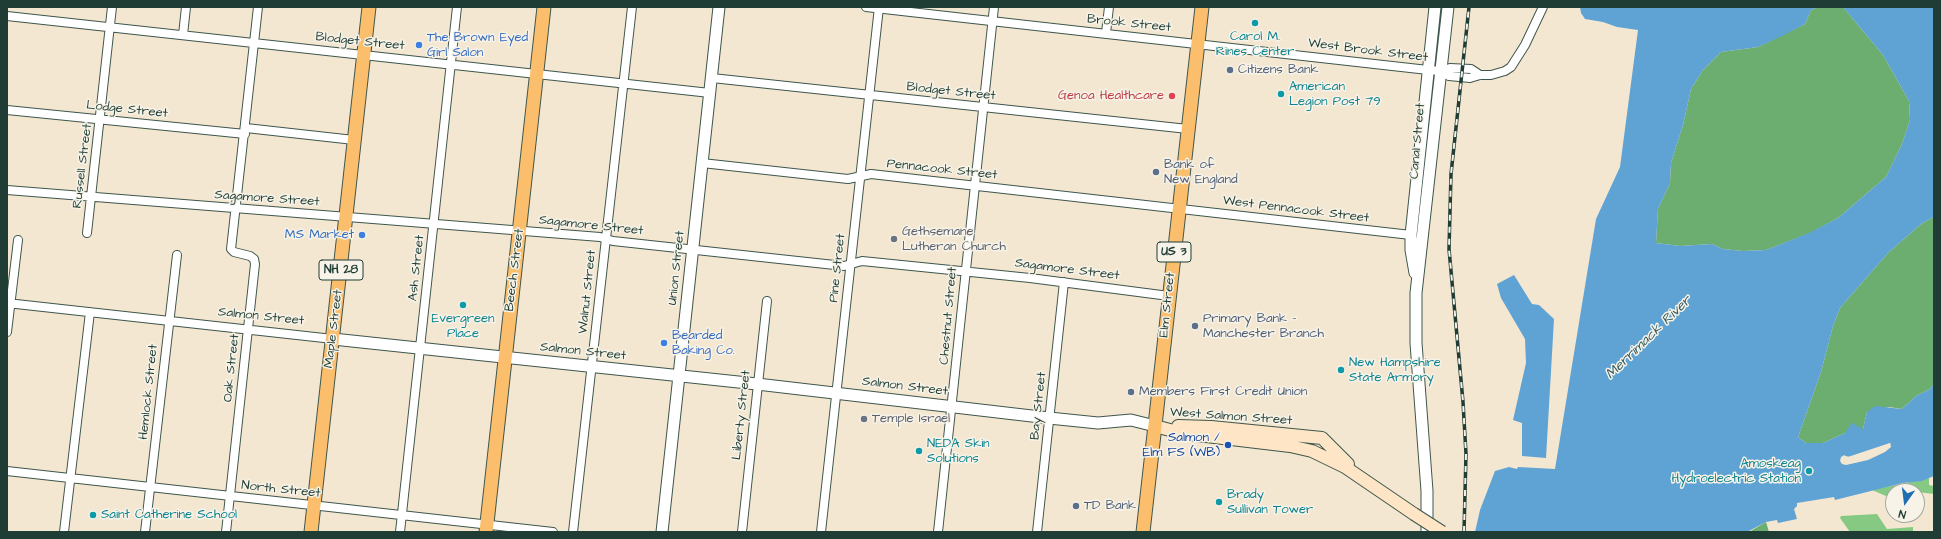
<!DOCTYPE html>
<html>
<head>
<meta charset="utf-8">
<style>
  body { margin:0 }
  #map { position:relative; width:1941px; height:539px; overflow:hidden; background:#f4e7d1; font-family:"Architects Daughter",sans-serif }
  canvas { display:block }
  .frame { position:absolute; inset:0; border:8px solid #1f3d34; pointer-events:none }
  .north { position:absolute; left:1885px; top:483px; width:40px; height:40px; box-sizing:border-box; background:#f7f3e8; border:1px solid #a1aaa0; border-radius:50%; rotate:194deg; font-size:11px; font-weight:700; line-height:16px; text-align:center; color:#1f3d34 }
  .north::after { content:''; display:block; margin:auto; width:14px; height:18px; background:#1f6fb2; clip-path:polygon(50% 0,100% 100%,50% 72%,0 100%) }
</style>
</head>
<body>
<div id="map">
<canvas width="1941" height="539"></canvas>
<div class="frame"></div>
<div class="north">N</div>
</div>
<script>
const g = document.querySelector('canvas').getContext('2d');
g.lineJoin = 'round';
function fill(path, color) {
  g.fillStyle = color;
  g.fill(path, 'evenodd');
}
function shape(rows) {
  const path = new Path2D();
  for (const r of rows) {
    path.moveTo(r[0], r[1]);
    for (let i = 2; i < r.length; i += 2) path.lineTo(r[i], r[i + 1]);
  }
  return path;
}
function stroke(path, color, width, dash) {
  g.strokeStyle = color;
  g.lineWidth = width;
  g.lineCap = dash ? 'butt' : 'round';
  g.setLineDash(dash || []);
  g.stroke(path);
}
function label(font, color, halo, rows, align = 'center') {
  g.font = font + ' "Architects Daughter",sans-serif';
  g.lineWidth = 3;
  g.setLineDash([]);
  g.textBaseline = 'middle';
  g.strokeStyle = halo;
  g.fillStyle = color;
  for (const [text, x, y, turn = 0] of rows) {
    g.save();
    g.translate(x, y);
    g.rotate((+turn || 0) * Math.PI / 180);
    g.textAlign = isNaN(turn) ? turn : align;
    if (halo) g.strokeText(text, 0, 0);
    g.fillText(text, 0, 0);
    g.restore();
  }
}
const green = shape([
  [1929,478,1929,485,1934,486,1934,494,1917,492,1917,491,1893,491,1893,499,1872,490],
  [1877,514,1887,529,1913,527,1913,531,1850,532,1840,518,1841,516]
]);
const forest = shape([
  [1818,7,1843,7,1883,55,1909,101,1910,120,1902,144,1886,177,1838,218,1810,233,1766,250,1743,251,1723,249,1712,244,1680,246,1656,243,1658,209,1670,183,1671,163,1683,125,1691,89,1703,70,1721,52,1758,47,1805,24,1811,10],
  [1934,217,1934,384,1930,389,1916,396,1902,409,1889,407,1867,412,1863,429,1845,433,1823,443,1806,443,1798,437,1821,372,1833,326,1840,308,1888,253,1921,224],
  [1766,522,1769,532,1747,532,1749,532]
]);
const water = shape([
  [1580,7,1818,7,1811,10,1805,24,1782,36,1758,47,1721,52,1703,70,1691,89,1683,125,1671,163,1670,183,1658,209,1656,243,1680,246,1712,244,1723,249,1743,251,1766,250,1809,233,1838,218,1886,177,1902,144,1910,120,1909,101,1883,55,1843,7,1934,7,1934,217,1921,224,1888,253,1840,308,1833,326,1821,372,1798,437,1806,443,1823,443,1845,433,1852,423,1863,429,1867,412,1875,406,1902,409,1916,396,1930,389,1934,384,1934,476,1922,481,1903,483,1835,500,1834,497,1797,503,1797,506,1794,509,1797,519,1778,523,1777,520,1766,522,1747,532,1475,532,1480,510,1495,471,1509,467,1517,469,1518,467,1555,469,1596,219,1620,167,1638,30,1617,27,1603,22,1585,19,1581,13],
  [1886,439,1890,441,1891,447,1885,452,1868,460,1846,465,1842,464,1840,461,1841,457,1871,440],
  [1514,275,1532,304,1539,305,1554,319,1546,458,1522,456,1522,423,1513,420,1526,363,1525,339,1501,298,1497,284]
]);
const river = shape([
  [1848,450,1896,434]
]);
const minor = shape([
  [866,7,1428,70,1441,71,1450,68,1471,69,1480,75],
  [7,16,710,93],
  [1106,33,1109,7],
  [183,35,186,7],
  [1441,71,1449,76,1470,78,1480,75,1491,75,1505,71,1511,67,1525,45,1543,7],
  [712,78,1188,129],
  [7,110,245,134],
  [246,128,354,140],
  [702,163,848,179,871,174,1411,235],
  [7,190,600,237,613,241,844,266,862,261,1030,278,1169,296],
  [87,233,112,7],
  [7,303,333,339],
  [7,332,18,240],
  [7,471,553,532],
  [64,532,90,312],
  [145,532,177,255],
  [226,532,255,264,254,259,250,256,234,252,231,249,258,7],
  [400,532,457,7],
  [573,532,632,7],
  [742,532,767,301],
  [821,532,879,7],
  [938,532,994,7],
  [1037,532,1064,282]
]);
const tertiary = shape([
  [1415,273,1411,250,1411,235,1435,7],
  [333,339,757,384,1049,418,1098,423,1131,420,1155,426],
  [662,532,719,7],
  [1427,532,1427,491,1416,343,1416,293,1448,7]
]);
const secondary = shape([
  [1155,426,1181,433,1290,446,1312,451,1345,467,1414,514],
  [1178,426,1211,427,1322,438,1348,464]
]);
const primary = shape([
  [311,532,369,7],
  [486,532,544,7],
  [1143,532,1202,7]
]);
const rail = shape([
  [1464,532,1466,454,1463,402,1449,249,1451,174,1469,7]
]);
const secondaryBridge = shape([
  [1414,514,1442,532]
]);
const markers = [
  [1255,23,4,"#0f9aa8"],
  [419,45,4,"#3f7fe0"],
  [1230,70,4,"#5c6f8a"],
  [1281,94,4,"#0f9aa8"],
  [1172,96,4,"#e0444e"],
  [1156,172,4,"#5c6f8a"],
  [362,235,4,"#3f7fe0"],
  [894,239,4,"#6b7280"],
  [463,305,4,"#0f9aa8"],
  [1195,326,4,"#5c6f8a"],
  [664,343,4,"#3f7fe0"],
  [1341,370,4,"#0f9aa8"],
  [1131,392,4,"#5c6f8a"],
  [864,419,4,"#6b7280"],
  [1228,445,4,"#1a4fb4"],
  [919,451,4,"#0f9aa8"],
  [1809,471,4,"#0f9aa8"],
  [1219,502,4,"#0f9aa8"],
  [1076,506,4,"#5c6f8a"],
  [93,515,4,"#0f9aa8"]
];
const shields = [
  [1174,252,34],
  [341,270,44]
];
const shieldNames = [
  ["US 3",1174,252],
  ["NH 28",341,270]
];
const streetNames = [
  ["Brook Street",1129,24,6],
  ["Blodget Street",360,42,6],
  ["West Brook Street",1368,51,7],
  ["Blodget Street",951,92,6],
  ["Lodge Street",127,110,6],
  ["Canal Street",1418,141,-85],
  ["Russell Street",83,166,-83],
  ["Pennacook Street",942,170,6],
  ["Sagamore Street",267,199,4],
  ["West Pennacook Street",1296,210,7],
  ["Sagamore Street",591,226,6],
  ["Ash Street",417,268,-84],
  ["Union Street",677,268,-84],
  ["Pine Street",838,268,-84],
  ["Beech Street",515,270,-83],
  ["Sagamore Street",1067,270,7],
  ["Walnut Street",588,292,-84],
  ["Elm Street",1168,305,-84],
  ["Chestnut Street",949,316,-85],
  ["Salmon Street",261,317,6],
  ["Maple Street",334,329,-83],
  ["Salmon Street",583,352,6],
  ["Oak Street",232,368,-84],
  ["Salmon Street",905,387,7],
  ["Hemlock Street",149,392,-84],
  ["Bay Street",1039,406,-84],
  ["Liberty Street",742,415,-84],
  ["West Salmon Street",1231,417,4],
  ["North Street",281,490,6]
];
const cultureNames = [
  ["Carol M.",1255,37,"center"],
  ["Rines Center",1255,52,"center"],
  ["American",1289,87],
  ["Legion Post 79",1289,102],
  ["Evergreen",463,319,"center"],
  ["Place",463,334,"center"],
  ["New Hampshire",1349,363],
  ["State Armory",1349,378],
  ["NEDA Skin",927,444],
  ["Solutions",927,459],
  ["Amoskeag",1801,464,"right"],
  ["Hydroelectric Station",1801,479,"right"],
  ["Brady",1227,495],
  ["Sullivan Tower",1227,510],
  ["Saint Catherine School",101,515]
];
const shopNames = [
  ["The Brown Eyed",427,38],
  ["Girl Salon",427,53],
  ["MS Market",354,235,"right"],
  ["Bearded",672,336],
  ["Baking Co.",672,351]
];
const serviceNames = [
  ["Citizens Bank",1238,70],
  ["Bank of",1164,165],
  ["New England",1164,180],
  ["Primary Bank -",1203,319],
  ["Manchester Branch",1203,334],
  ["Members First Credit Union",1139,392],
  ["TD Bank",1084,506]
];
const healthNames = [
  ["Genoa Healthcare",1164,96]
];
const worshipNames = [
  ["Gethsemane",902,232],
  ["Lutheran Church",902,247],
  ["Temple Israel",872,419]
];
const transitNames = [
  ["Salmon /",1220,438],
  ["Elm FS (WB)",1220,453]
];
const waterNames = [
  ["Merrimack River",1649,338,-44]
];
fill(green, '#86c982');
fill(forest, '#6cad70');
fill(water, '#5fa3d4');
stroke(river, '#5fa3d4', 13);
stroke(minor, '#3f564c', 10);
stroke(tertiary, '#3f564c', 13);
stroke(secondary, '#3f564c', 14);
stroke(primary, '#3f564c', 15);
stroke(minor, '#fff', 8);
stroke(tertiary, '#fff', 11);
stroke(secondary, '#fde5c5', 12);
stroke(primary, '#fabe6d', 13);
stroke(rail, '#1f3d34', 3.5);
stroke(rail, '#f7f3e8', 2, [6]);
stroke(secondaryBridge, '#3f564c', 14, []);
stroke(secondaryBridge, '#fde5c5', 12);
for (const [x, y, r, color] of markers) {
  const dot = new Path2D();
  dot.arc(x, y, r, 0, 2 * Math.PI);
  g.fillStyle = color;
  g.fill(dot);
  stroke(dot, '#f7f3e8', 1.5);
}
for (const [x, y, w] of shields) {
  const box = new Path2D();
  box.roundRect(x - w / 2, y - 10, w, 20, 3);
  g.fillStyle = '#f7f3e8';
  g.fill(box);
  stroke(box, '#1f3d34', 1);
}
label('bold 12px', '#1f3d34', null, shieldNames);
label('13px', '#1f3d34', '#f7f3e8', streetNames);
label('13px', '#0d838f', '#f7f3e8', cultureNames, 'left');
label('13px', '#366cbe', '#f7f3e8', shopNames, 'left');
label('13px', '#4e5e75', '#f7f3e8', serviceNames, 'left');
label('13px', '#be3a42', '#f7f3e8', healthNames, 'right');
label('13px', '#5b616d', '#f7f3e8', worshipNames, 'left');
label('13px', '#164399', '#f7f3e8', transitNames, 'right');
label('italic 14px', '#325c64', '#f7f3e8', waterNames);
</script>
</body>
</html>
